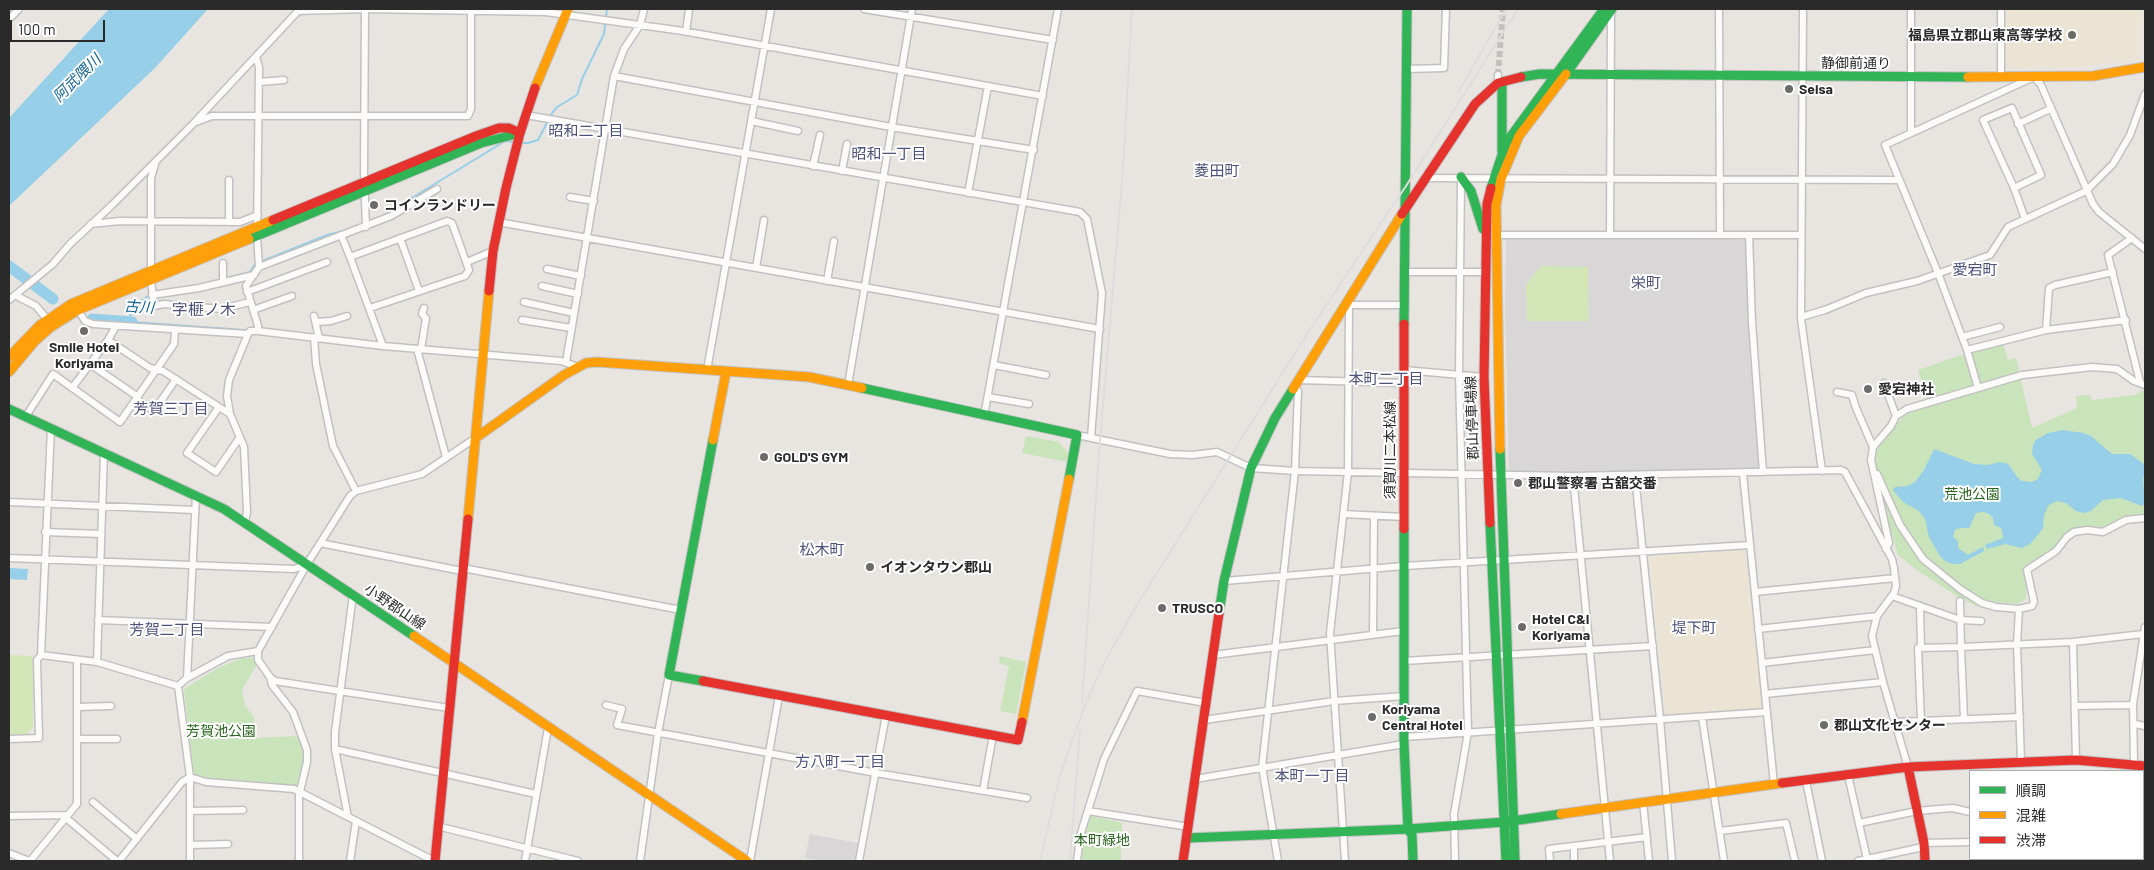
<!DOCTYPE html>
<html>
<head>
<meta charset="utf-8">
<style>
  body { margin:0 }
  #map { position:relative; width:2154px; height:870px; overflow:hidden; background:#e8e5e0; font-family:Barlow,"Noto Sans JP",sans-serif }
  canvas { display:block }
  .frame { position:absolute; inset:0; border:10px solid #2a2a2a; pointer-events:none }
  .legend { position:absolute; left:1969px; top:770px; width:175px; height:90px; box-sizing:border-box; background:#fff; border:1px solid #aaa; margin:0; padding:6px 9px; list-style:none; font-size:15px; color:#2a2a2a }
  .legend li { display:flex; align-items:center; gap:10px; height:25px }
  .legend b { width:25px; border:1px solid #aaa }
  .scale { position:absolute; left:10px; top:20px; width:95px; height:22px; box-sizing:border-box; border:2px solid #2a2a2a; border-top:0; padding-left:6px; font-size:15px; line-height:18px; white-space:nowrap; color:#2a2a2a; -webkit-text-stroke:4px #fff; paint-order:stroke }
</style>
</head>
<body>
<div id="map">
<canvas width="2154" height="870"></canvas>
<div class="frame"></div>
<ul class="legend">
<li><b style="height:6px;background:#30b455"></b>順調</li>
<li><b style="height:6px;background:#ff9f0a"></b>混雑</li>
<li><b style="height:6px;background:#e5322d"></b>渋滞</li>
</ul>
<div class="scale">100 m</div>
</div>
<script>
const g = document.querySelector('canvas').getContext('2d');
g.lineJoin = 'round';
function fill(path, color) {
  g.fillStyle = color;
  g.fill(path, 'evenodd');
}
function shape(rows) {
  const path = new Path2D();
  for (const r of rows) {
    path.moveTo(r[0], r[1]);
    for (let i = 2; i < r.length; i += 2) path.lineTo(r[i], r[i + 1]);
  }
  return path;
}
function stroke(path, color, width, dash) {
  g.strokeStyle = color;
  g.lineWidth = width;
  g.lineCap = dash ? 'butt' : 'round';
  g.setLineDash(dash || []);
  g.stroke(path);
}
function label(font, color, halo, rows, align = 'center') {
  g.font = font + ' Barlow,"Noto Sans JP",sans-serif';
  g.lineWidth = 4;
  g.setLineDash([]);
  g.textBaseline = 'middle';
  g.strokeStyle = halo;
  g.fillStyle = color;
  for (const [text, x, y, turn = 0] of rows) {
    g.save();
    g.translate(x, y);
    g.rotate((+turn || 0) * Math.PI / 180);
    g.textAlign = isNaN(turn) ? turn : align;
    if (halo) g.strokeText(text, 0, 0);
    g.fillText(text, 0, 0);
    g.restore();
  }
}
const industrial = shape([
  [1506,237,1747,240,1748,324,1760,463,1757,469,1592,473,1509,472,1505,311],
  [810,834,858,843,855,861,823,861,805,858]
]);
const education = shape([
  [2004,9,2141,9,2139,60,2073,67,2003,67],
  [1745,550,1763,709,1666,716,1649,556]
]);
const green = shape([
  [2003,344,2008,360,2016,358,2032,428,2077,408,2076,396,2090,395,2092,400,2135,395,2145,389,2145,516,2134,516,2115,522,2106,528,2069,531,2055,547,2025,566,2023,571,2027,587,2026,599,2017,604,1985,601,1976,606,1955,595,1914,568,1898,555,1875,479,1874,458,1882,440,1902,418,1907,414,1929,406,1918,370,1964,354],
  [1026,436,1059,442,1069,454,1067,462,1022,453],
  [1000,656,1026,662,1016,714,1000,711,1009,666,999,663],
  [242,658,252,658,257,664,242,690,245,706,254,717,254,738,300,736,308,755,299,787,203,780,197,778,194,774,184,689,218,668],
  [1091,816,1122,823,1121,861,1079,861,1087,819],
  [1997,859,2133,859,2133,861,1998,861]
]);
const pitch = shape([
  [1541,266,1588,267,1589,321,1527,321,1526,284],
  [9,655,33,656,33,727,27,734,9,734]
]);
const water = shape([
  [109,9,208,9,155,68,9,206,9,118],
  [2063,430,2083,433,2091,436,2112,454,2130,454,2145,465,2143,481,2145,503,2142,506,2121,498,2103,500,2091,511,2085,513,2076,511,2066,503,2057,501,2049,505,2044,515,2043,528,2038,535,2030,544,2022,548,2005,544,1987,549,1985,545,2003,538,2002,531,2001,528,1994,525,1993,518,1989,514,1983,512,1976,513,1969,528,1960,528,1955,530,1953,537,1958,541,1958,548,1968,555,1983,547,1984,551,1960,564,1953,564,1945,561,1940,556,1929,537,1925,519,1919,511,1903,502,1893,490,1895,487,1907,486,1915,482,1924,470,1934,449,1974,464,1988,465,2000,462,2008,464,2018,478,2022,481,2032,482,2038,479,2042,470,2032,454,2033,445,2036,440,2048,433],
  [9,568,28,569,27,580,9,579]
]);
const stream = shape([
  [521,143,528,143,538,140,552,113,557,107,577,95,582,79,604,34,607,9],
  [384,215,505,141,514,142],
  [260,262,327,235,350,229],
  [212,282,250,272,256,263],
  [151,294,129,309,132,322,244,330]
]);
const river = shape([
  [9,266,53,299],
  [92,319,132,322]
]);
const streetTunnel = shape([
  [1498,75,1503,9]
]);
const street = shape([
  [365,9,364,172,366,227],
  [864,9,1053,40],
  [1719,9,1720,235],
  [1803,9,1801,319,1822,471],
  [1911,9,1911,132],
  [2001,9,2001,77],
  [298,11,365,9,546,12,683,31,1043,96],
  [9,19,19,9],
  [686,32,689,9],
  [256,57,259,67,257,236,259,267,246,286,258,326,258,331],
  [1406,69,1444,68,1446,9],
  [614,76,891,127,1034,150],
  [259,82,284,80],
  [1498,83,1498,75],
  [2012,108,2041,175,2014,188,1983,120,2012,108],
  [526,115,1080,212,1087,219,1102,293,1091,438],
  [751,121,798,131],
  [196,122,212,116,468,116,471,109,471,9],
  [2018,124,2050,109],
  [156,161,151,178,151,280,154,306,164,304,221,309,250,302],
  [813,166,820,135],
  [842,171,847,144],
  [1425,178,1899,180],
  [229,180,229,222],
  [2014,188,2025,219],
  [968,193,988,86],
  [570,197,594,201],
  [498,222,1100,329],
  [91,224,120,221,240,222,258,215],
  [341,235,350,257],
  [1495,235,1801,235],
  [1610,235,1611,12],
  [1749,235,1752,322,1763,472],
  [400,238,419,291],
  [2132,238,2108,255,2140,382],
  [467,262,493,251],
  [223,263,223,282],
  [259,267,391,216,437,189],
  [756,268,764,220],
  [547,269,581,276],
  [1406,272,1485,272],
  [827,281,834,241],
  [542,286,578,294],
  [247,292,327,262],
  [15,295,36,306,47,319],
  [152,295,199,288,254,275],
  [9,300,53,264,70,244,111,206,192,125,300,9],
  [524,302,574,313],
  [1349,305,1405,305],
  [370,308,465,276,469,270,452,223,447,221,350,257,383,346],
  [78,310,85,321,93,324,248,334,250,331,258,331,383,346,561,361,578,367],
  [253,310,292,296],
  [314,316,319,338],
  [1801,317,1825,310,1866,293,1917,281,1990,255,2008,227,2086,191,2113,164,2130,135,2145,94],
  [522,320,571,328],
  [316,322,331,321,347,316],
  [2046,330,2049,288,2055,285,2113,272],
  [314,337,316,364,333,446,356,491],
  [1962,337,2000,327],
  [108,340,116,326],
  [417,349,446,457],
  [421,349,426,318,422,314,424,308],
  [1967,350,2046,330,2126,320],
  [566,362,614,76,624,49,640,25,644,9],
  [90,364,138,397],
  [994,365,1046,375],
  [707,370,771,9],
  [1404,370,1484,377],
  [1298,380,1404,383],
  [1884,383,1896,416],
  [848,385,912,9],
  [72,388,108,340,150,368,163,371,230,414],
  [1978,388,1967,350,1938,273,1885,145,2034,77,2041,85,2093,204,2099,212,2145,249],
  [1837,392,1852,395,1856,408,1873,447],
  [988,397,1029,404],
  [136,399,154,411,176,379],
  [219,407,187,453,216,472,240,437],
  [26,416,53,374,120,422,174,344,175,330],
  [984,416,1058,9],
  [1077,435,1170,454,1192,455,1217,452,1251,468,1295,471,1573,476,1841,470,1845,472,1892,559,1894,568,1896,586,1894,593,1877,616,1872,636,1883,682,1908,767],
  [1743,474,1774,784],
  [1877,474,1900,525,1923,559,1960,589,1982,603,1996,607,2019,609,2032,606,2034,602,2027,570,2056,551,2067,537,2074,532,2087,530,2103,532,2126,520,2145,518],
  [1573,476,1610,861],
  [1635,476,1660,719,1672,861],
  [9,502,194,510],
  [1343,514,1404,517],
  [245,522,247,512,244,447,230,414,227,396,229,380,248,334],
  [45,532,101,534],
  [320,543,462,571],
  [1886,549,1889,543,1871,460,1873,447,1891,426,1896,416,1907,409,2022,375,2092,367,2117,369,2134,381,2145,385],
  [9,558,294,569,306,565],
  [463,568,681,610],
  [1224,581,1404,566,1750,545],
  [1755,592,1895,578],
  [1892,596,1960,620,1981,621],
  [1920,607,1921,648],
  [2019,609,2017,645,2021,761],
  [98,620,272,627],
  [1758,629,1877,616],
  [1373,635,1374,516],
  [2073,642,2076,760],
  [258,651,258,660,270,677,272,685,293,712,307,750,307,762,299,796,299,861],
  [41,655,97,662,178,686],
  [1213,655,1403,631],
  [1403,661,1653,646],
  [97,662,104,454],
  [1762,663,1875,650],
  [270,677,275,681,449,708],
  [187,678,196,496],
  [178,686,187,678,228,656,258,651,307,564,350,496,356,491,422,474,477,437],
  [178,686,190,777,190,861],
  [1765,694,1883,682],
  [606,705,622,709,617,725,876,773,1027,798],
  [2075,706,2133,705],
  [77,707,111,706],
  [1702,717,1724,861],
  [1964,719,1961,647,2073,642,2143,634],
  [1204,720,1334,701,1404,696],
  [1921,721,1918,648,1961,647,1960,601],
  [1896,722,2020,717],
  [2135,724,2145,726],
  [1404,737,1767,712],
  [9,739,39,738,37,660,41,655,51,428],
  [77,739,117,739],
  [335,749,536,794],
  [2134,764,2133,704,2145,627],
  [1848,775,1867,859],
  [190,777,206,782,294,789,434,861],
  [1195,779,1404,744],
  [1806,781,1822,861],
  [983,791,993,735],
  [93,802,137,839],
  [1643,802,1649,861],
  [190,811,243,810],
  [1088,811,1189,827],
  [9,816,67,815],
  [348,817,335,749,335,732,353,595],
  [66,818,117,861],
  [1859,823,1917,811,1940,809,1953,808,1970,812],
  [437,826,578,861],
  [1720,831,1786,823,1795,861],
  [1924,843,1970,842],
  [190,845,228,844],
  [1574,846,1574,861],
  [9,853,29,861],
  [1992,859,1993,861],
  [30,861,77,804,77,660],
  [119,861,182,782,190,777],
  [350,861,356,821],
  [525,861,548,728],
  [640,861,658,733,669,675],
  [750,861,779,696],
  [859,861,886,715],
  [1077,861,1080,836,1104,759,1137,691,1206,703],
  [1278,861,1262,767,1295,471,1298,391,1295,385],
  [1345,861,1330,633,1348,472,1349,299],
  [1455,861,1454,814,1468,732,1459,374,1461,179],
  [1550,861,1549,849,1647,837],
  [1858,861,1923,847]
]);
const fast = shape([
  [1566,74,1612,9],
  [1521,77,1540,74,1968,77],
  [1502,82,1502,151],
  [1461,177,1471,191,1483,229],
  [1491,188,1506,143,1604,9],
  [249,239,481,143,520,133],
  [1404,324,1407,9],
  [862,388,1077,435,1069,479],
  [9,409,224,509,414,636],
  [1500,449,1515,861],
  [1490,523,1506,861],
  [1404,529,1404,744,1408,829,1412,835,1413,861],
  [1219,613,1224,581,1251,468,1275,418,1293,389],
  [703,681,669,675,713,440],
  [1187,838,1408,829,1505,822,1561,814]
]);
const slow = shape([
  [1968,77,2093,76,2145,67],
  [535,88,568,9],
  [9,357,40,325,71,304,273,220],
  [9,372,34,342,51,327,78,310,249,239],
  [1293,389,1402,214],
  [477,437,564,375,586,363,597,362,809,377,862,388],
  [713,440,726,372],
  [1500,449,1496,205,1501,179,1519,136,1566,74],
  [468,519,489,291],
  [414,636,747,861],
  [1022,722,1069,479],
  [1561,814,1782,783]
]);
const jam = shape([
  [1402,214,1475,104,1498,83,1521,77],
  [273,220,476,136,499,128,509,128,520,133],
  [489,291,493,251,506,188,520,133,535,88],
  [1490,523,1484,377,1487,204,1491,188],
  [1404,529,1404,324],
  [703,681,1018,740,1022,722],
  [1908,767,1924,843,1925,861],
  [1782,783,1908,767,2076,760,2145,766],
  [435,861,468,519],
  [1183,861,1219,613]
]);
const rail = shape([
  [1459,91,1506,9],
  [1082,704,1099,453,1123,170,1132,9],
  [1040,861,1060,775,1085,705,1104,663,1135,608,1307,334,1406,186,1518,9],
  [1070,861,1080,729]
]);
const markers = [
  [2072,35,5,"#6c6b6a"],
  [1789,89,5,"#6c6b6a"],
  [374,205,5,"#6c6b6a"],
  [84,331,5,"#6c6b6a"],
  [1868,389,5,"#6c6b6a"],
  [764,457,5,"#6c6b6a"],
  [1518,483,5,"#6c6b6a"],
  [870,567,5,"#6c6b6a"],
  [1162,608,5,"#6c6b6a"],
  [1522,627,5,"#6c6b6a"],
  [1372,717,5,"#6c6b6a"],
  [1824,725,5,"#6c6b6a"]
];
const poiNames = [
  ["福島県立郡山東高等学校",2062,35,"right"],
  ["Seisa",1799,89],
  ["コインランドリー",384,205],
  ["Smile Hotel",84,347,"center"],
  ["Koriyama",84,363,"center"],
  ["愛宕神社",1878,389],
  ["GOLD'S GYM",774,457],
  ["郡山警察署 古舘交番",1528,483],
  ["イオンタウン郡山",880,567],
  ["TRUSCO",1172,608],
  ["Hotel C&I",1532,619],
  ["Koriyama",1532,635],
  ["Koriyama",1382,709],
  ["Central Hotel",1382,725],
  ["郡山文化センター",1834,725]
];
const streetNames = [
  ["静御前通り",1856,63],
  ["郡山停車場線",1472,418,-92],
  ["須賀川二本松線",1390,450,-90],
  ["小野郡山線",395,607,34]
];
const parkNames = [
  ["荒池公園",1972,494],
  ["芳賀池公園",221,731],
  ["本町緑地",1102,840]
];
const waterNames = [
  ["阿武隈川",77,78,-45],
  ["古川",139,307,4]
];
const neighbourhoodNames = [
  ["昭和二丁目",586,131],
  ["昭和一丁目",889,154],
  ["菱田町",1217,171],
  ["愛宕町",1975,270],
  ["栄町",1646,283],
  ["本町二丁目",1386,379],
  ["芳賀三丁目",171,409],
  ["松木町",822,550],
  ["堤下町",1694,628],
  ["芳賀二丁目",167,630],
  ["方八町一丁目",840,762],
  ["本町一丁目",1312,776]
];
const quarterNames = [
  ["字榧ノ木",204,310]
];
fill(industrial, '#d8d6d7');
fill(education, '#ebe4d5');
fill(green, '#c9e3ba');
fill(pitch, '#d3e6b8');
fill(water, '#96cfe7');
stroke(stream, '#96cfe7', 2);
stroke(river, '#96cfe7', 11);
stroke(streetTunnel, '#c2c0bc', 6, [6, 3]);
stroke(street, '#c2c1c1', 9);
stroke(fast, '#c2c1c1', 11);
stroke(slow, '#c2c1c1', 11);
stroke(jam, '#c2c1c1', 11);
stroke(street, '#fcfbfa', 6);
stroke(fast, '#30b455', 9);
stroke(slow, '#ff9f0a', 9);
stroke(jam, '#e5322d', 9);
stroke(rail, '#deddde', 2);
for (const [x, y, r, color] of markers) {
  const dot = new Path2D();
  dot.arc(x, y, r, 0, 2 * Math.PI);
  g.fillStyle = color;
  g.fill(dot);
  stroke(dot, '#fff', 2);
}
label('bold 14px', '#2a2a2a', '#fff', poiNames, 'left');
label('14px', '#2a2a2a', '#fff', streetNames);
label('14px', '#28651c', '#fff', parkNames);
label('italic 15px', '#126396', '#fff', waterNames);
label('15px', '#4c5279', '#fff', neighbourhoodNames);
label('16px', '#4c5279', '#fff', quarterNames);
</script>
</body>
</html>
